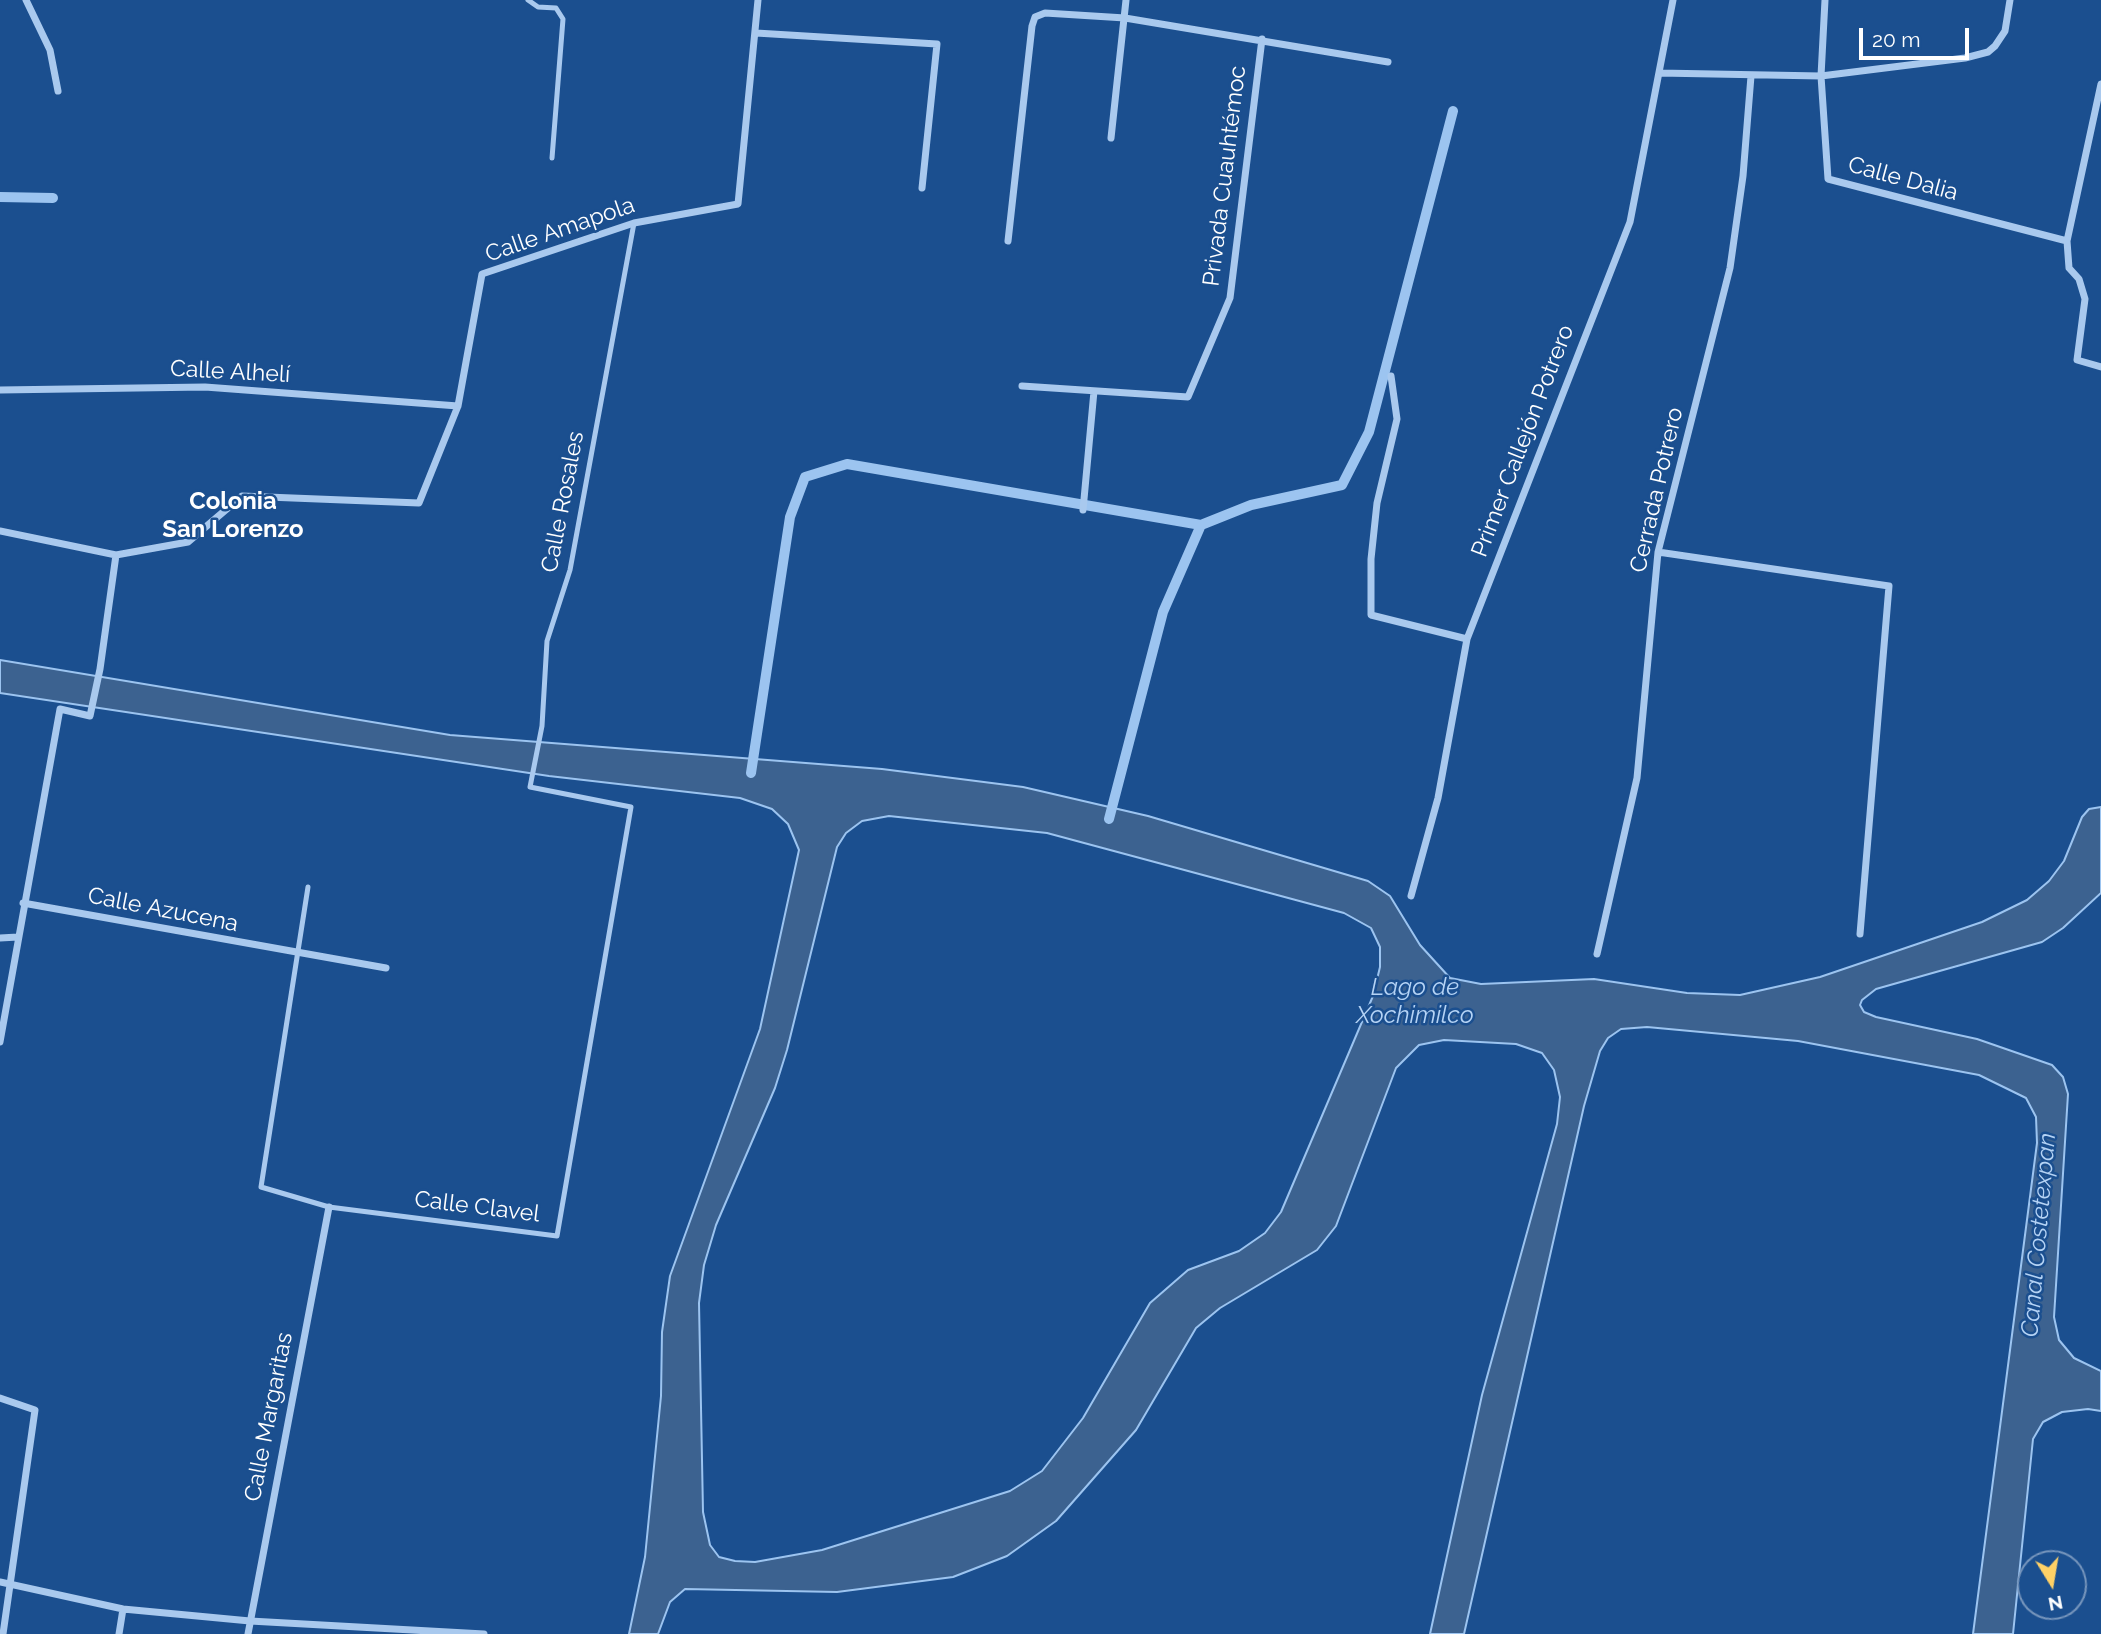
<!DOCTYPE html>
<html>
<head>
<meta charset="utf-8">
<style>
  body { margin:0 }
  #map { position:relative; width:2101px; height:1634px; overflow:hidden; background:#1b4f8f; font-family:Raleway,sans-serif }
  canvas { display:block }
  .north { position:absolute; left:2017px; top:1550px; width:70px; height:70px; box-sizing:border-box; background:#1b4f8f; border:2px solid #7695bc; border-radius:50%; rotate:169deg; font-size:19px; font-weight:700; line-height:28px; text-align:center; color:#fff }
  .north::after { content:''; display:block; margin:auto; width:24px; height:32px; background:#ffd166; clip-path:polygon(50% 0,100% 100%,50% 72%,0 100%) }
  .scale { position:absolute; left:1859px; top:28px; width:110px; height:32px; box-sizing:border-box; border:4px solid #fff; border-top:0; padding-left:9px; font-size:21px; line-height:24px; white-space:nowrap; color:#fff; -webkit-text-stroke:5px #1b4f8f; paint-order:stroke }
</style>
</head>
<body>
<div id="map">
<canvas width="2101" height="1634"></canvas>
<div class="north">N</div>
<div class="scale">20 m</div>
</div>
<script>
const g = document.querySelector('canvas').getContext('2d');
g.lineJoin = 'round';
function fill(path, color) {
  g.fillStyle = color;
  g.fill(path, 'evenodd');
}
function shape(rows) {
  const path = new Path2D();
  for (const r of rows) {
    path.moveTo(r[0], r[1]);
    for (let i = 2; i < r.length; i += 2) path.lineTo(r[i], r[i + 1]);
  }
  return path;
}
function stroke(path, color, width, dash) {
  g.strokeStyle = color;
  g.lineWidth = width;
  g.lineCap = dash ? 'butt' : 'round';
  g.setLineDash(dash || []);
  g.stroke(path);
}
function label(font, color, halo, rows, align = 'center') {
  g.font = font + ' Raleway,sans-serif';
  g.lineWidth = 5;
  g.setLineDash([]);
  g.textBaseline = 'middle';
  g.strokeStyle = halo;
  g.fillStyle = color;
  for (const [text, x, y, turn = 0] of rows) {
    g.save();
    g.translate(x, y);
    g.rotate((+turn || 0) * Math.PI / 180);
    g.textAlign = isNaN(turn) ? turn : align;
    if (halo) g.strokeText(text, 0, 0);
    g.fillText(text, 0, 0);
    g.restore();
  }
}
const water = shape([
  [0,660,450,735,882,769,1023,787,1148,816,1368,881,1390,896,1420,945,1450,978,1481,984,1594,979,1687,993,1740,995,1820,977,1982,922,2027,900,2049,881,2064,861,2082,817,2089,809,2101,807,2101,893,2063,928,2042,942,1876,989,1862,1000,1860,1005,1864,1012,1876,1017,1977,1039,2052,1065,2063,1077,2068,1094,2054,1317,2059,1340,2074,1358,2101,1371,2101,1411,2088,1409,2062,1412,2043,1422,2033,1439,2013,1634,1973,1634,2037,1143,2036,1117,2026,1098,1979,1075,1798,1041,1647,1027,1621,1029,1608,1038,1600,1051,1584,1106,1464,1634,1430,1634,1482,1395,1557,1124,1560,1097,1554,1070,1542,1053,1516,1044,1444,1040,1419,1045,1396,1068,1336,1226,1317,1250,1220,1308,1196,1328,1136,1430,1056,1521,1007,1556,953,1577,837,1592,685,1589,670,1602,658,1634,629,1634,645,1557,661,1396,662,1332,670,1276,760,1029,799,850,788,824,772,809,740,798,549,776,0,693,0,660],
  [889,816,1047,833,1344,913,1371,928,1380,947,1380,967,1373,996,1281,1212,1265,1233,1239,1251,1188,1270,1150,1303,1083,1418,1042,1471,1010,1491,822,1550,755,1562,735,1561,719,1557,710,1545,703,1512,699,1303,704,1265,716,1225,775,1088,787,1050,837,847,846,833,862,821,889,816]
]);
const stream = shape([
  [0,197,53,198],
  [751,773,790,517,805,477,847,464,1201,525],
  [1109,819,1163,612,1201,525,1251,505,1342,485,1369,432,1453,111]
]);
const lane = shape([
  [528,0,538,7,556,8,563,19,552,158],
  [308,887,261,1187,329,1207,557,1236,631,807,530,787,542,726,547,641,570,570,634,223]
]);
const street = shape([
  [26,0,50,50,58,91],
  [1825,0,1821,76,1828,179,2067,241],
  [756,33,937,44,922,188],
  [1659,73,1821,76,1965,58,1988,52,1995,46,2005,31,2010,0],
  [2101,84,2067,241,2069,268,2079,279,2085,299,2077,360,2101,367],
  [1111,138,1126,0],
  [1008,241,1032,26,1035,17,1045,13,1125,18,1388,62],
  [1391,376,1397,419,1377,503,1371,559,1371,615,1467,639],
  [1022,386,1188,397,1230,298,1262,39],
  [0,390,205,387,458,406],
  [1083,510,1094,391],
  [0,531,116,555,188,542,242,496,419,503,458,406,482,274,634,223,738,204,758,0],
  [1658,552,1889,586,1860,934],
  [1411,896,1438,798,1467,639,1630,222,1673,0],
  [23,903,386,968],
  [0,938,18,937],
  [1597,954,1637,778,1658,552,1730,268,1743,176,1751,76],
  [0,1042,60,709,90,716,100,669,116,555],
  [0,1398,35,1410,3,1634],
  [0,1582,123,1609,250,1621,484,1634],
  [119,1634,123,1609],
  [248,1634,329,1207]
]);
const streetNames = [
  ["Privada Cuauhtémoc",1225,176,-83],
  ["Calle Dalia",1903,179,15],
  ["Calle Amapola",560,230,-19],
  ["Calle Alhelí",230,372,3],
  ["Primer Callejón Potrero",1523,441,-69],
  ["Cerrada Potrero",1657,490,-77],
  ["Calle Rosales",563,502,-79],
  ["Calle Azucena",163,910,11],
  ["Calle Clavel",477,1207,7],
  ["Calle Margaritas",269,1417,-79]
];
const neighbourhoodNames = [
  ["Colonia",233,502],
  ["San Lorenzo",233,530]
];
const waterNames = [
  ["Lago de",1415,988],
  ["Xochimilco",1415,1016],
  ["Canal Costetexpan",2039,1235,-85]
];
fill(water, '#3c6290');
stroke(water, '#9cc4f0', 2);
stroke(stream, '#9cc4f0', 10);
stroke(lane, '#a9c9ee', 5);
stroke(street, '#a9c9ee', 7);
label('23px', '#fff', '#1b4f8f', streetNames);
label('bold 24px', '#fff', '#1b4f8f', neighbourhoodNames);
label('italic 24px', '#b5d3f5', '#1b4f8f', waterNames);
</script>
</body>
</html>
